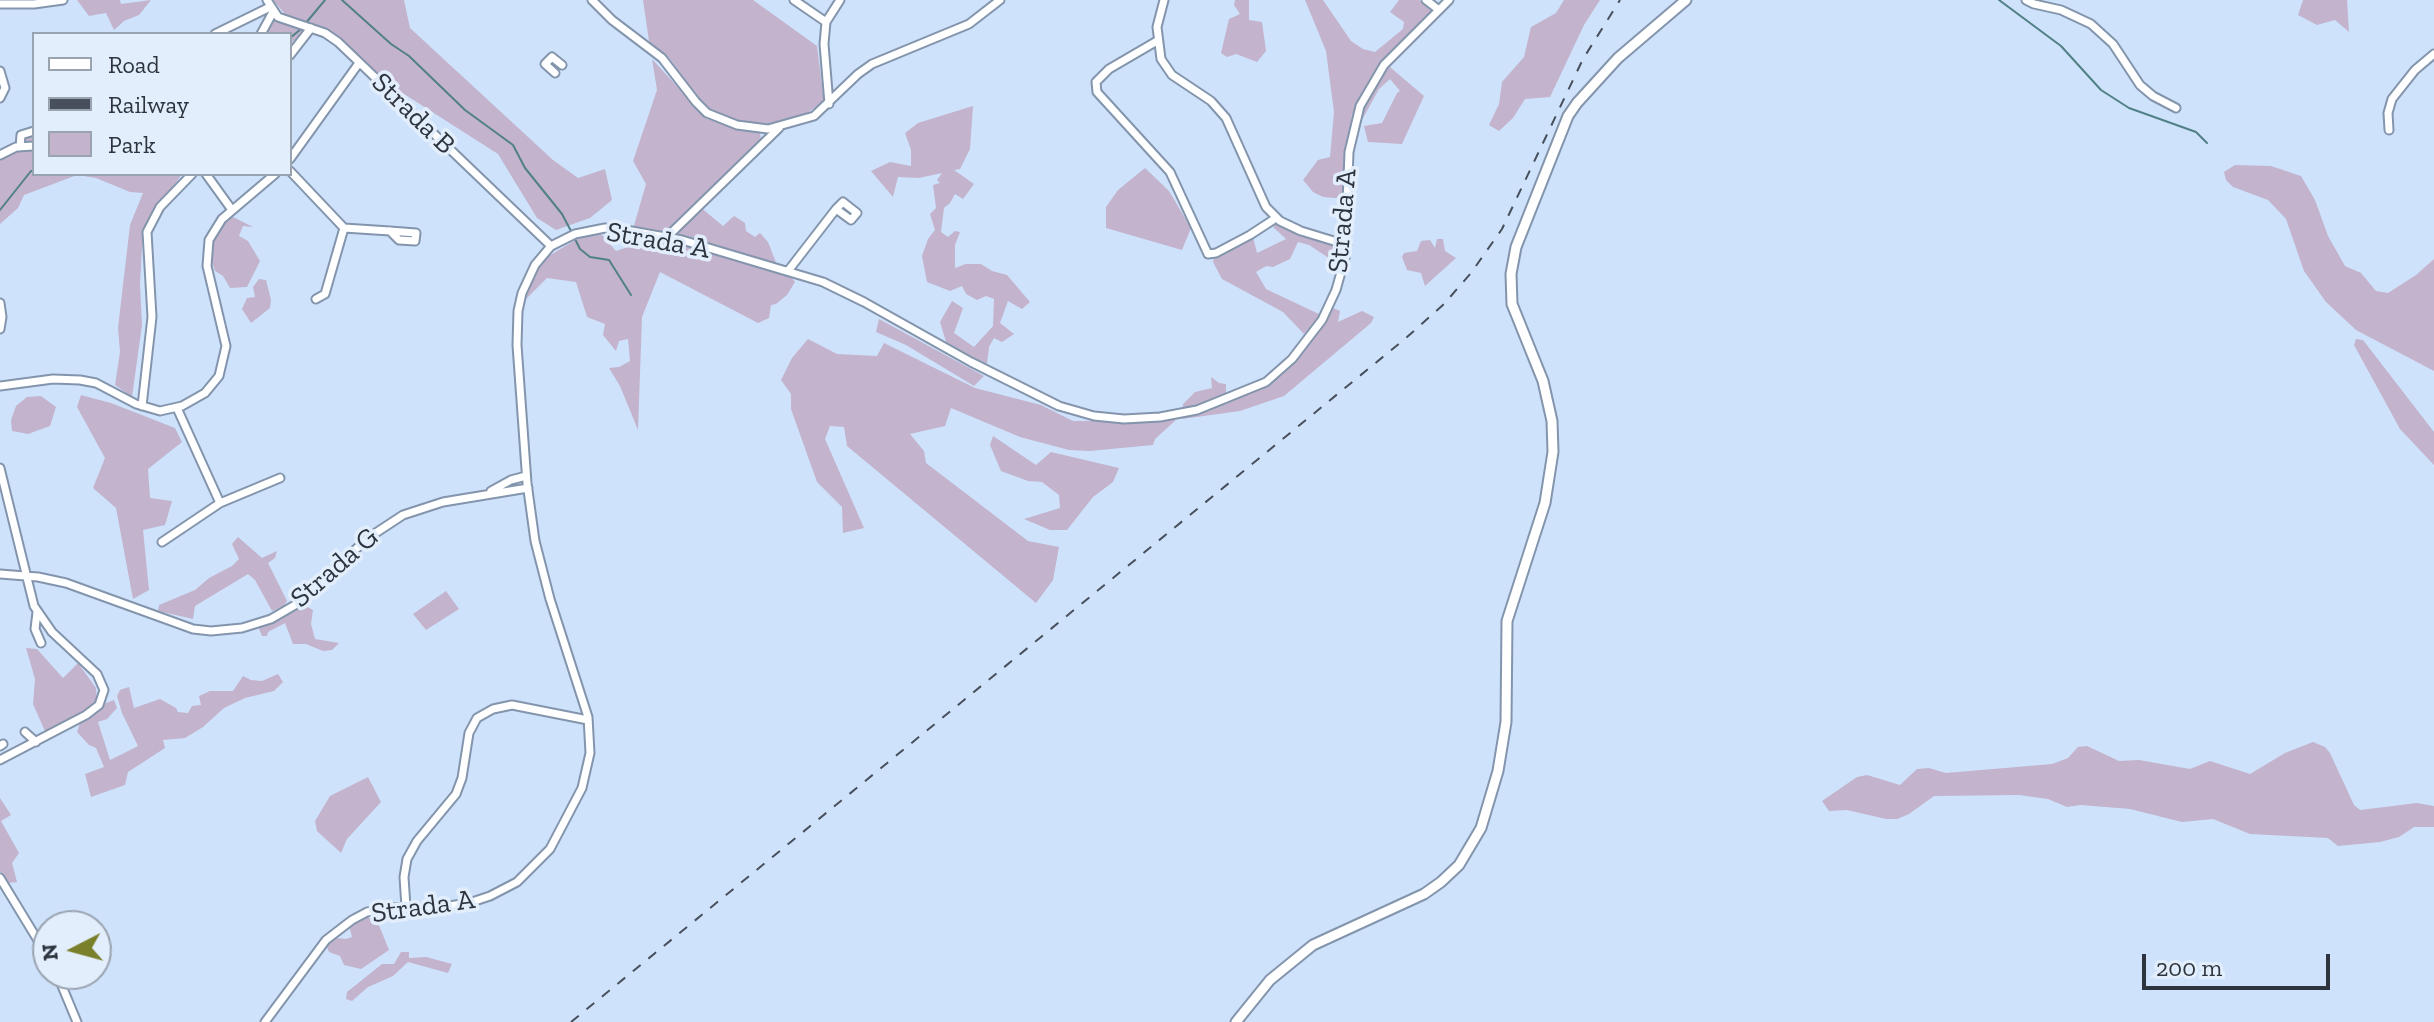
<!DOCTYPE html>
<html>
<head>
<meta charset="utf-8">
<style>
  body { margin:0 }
  #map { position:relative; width:2434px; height:1022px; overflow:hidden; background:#cfe2fb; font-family:"Zilla Slab",serif }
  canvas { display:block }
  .legend { position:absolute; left:32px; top:32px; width:260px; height:144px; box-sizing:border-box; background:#e3eefd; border:2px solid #9aa4b1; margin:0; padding:10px 14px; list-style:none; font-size:24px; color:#2d343e }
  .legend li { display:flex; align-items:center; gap:16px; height:40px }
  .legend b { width:40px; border:2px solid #9aa4b1 }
  .north { position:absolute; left:32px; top:910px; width:80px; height:80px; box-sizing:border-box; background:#e3eefd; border:2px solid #9aa4b1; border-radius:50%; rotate:264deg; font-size:22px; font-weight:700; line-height:32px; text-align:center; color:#2d343e }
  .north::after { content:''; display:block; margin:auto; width:28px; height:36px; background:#7a7f2a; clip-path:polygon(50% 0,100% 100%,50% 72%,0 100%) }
  .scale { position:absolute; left:2142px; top:954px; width:188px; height:36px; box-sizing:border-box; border:4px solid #2d343e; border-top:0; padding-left:10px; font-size:24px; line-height:28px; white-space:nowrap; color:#2d343e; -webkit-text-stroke:6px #e3eefd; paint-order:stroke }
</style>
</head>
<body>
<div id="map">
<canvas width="2434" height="1022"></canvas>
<ul class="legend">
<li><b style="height:10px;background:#fff"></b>Road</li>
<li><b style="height:10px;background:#464f5b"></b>Railway</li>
<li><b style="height:22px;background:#c3b3cd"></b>Park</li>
</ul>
<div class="north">N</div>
<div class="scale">200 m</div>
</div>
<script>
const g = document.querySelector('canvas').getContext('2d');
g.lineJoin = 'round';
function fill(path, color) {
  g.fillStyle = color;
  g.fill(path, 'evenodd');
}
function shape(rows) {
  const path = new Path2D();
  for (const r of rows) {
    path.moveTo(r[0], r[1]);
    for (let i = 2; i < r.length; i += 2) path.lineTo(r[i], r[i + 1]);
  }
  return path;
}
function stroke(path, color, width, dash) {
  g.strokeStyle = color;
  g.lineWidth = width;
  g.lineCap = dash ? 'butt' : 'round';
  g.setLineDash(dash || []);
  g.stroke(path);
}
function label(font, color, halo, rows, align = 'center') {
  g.font = font + ' "Zilla Slab",serif';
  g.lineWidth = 7;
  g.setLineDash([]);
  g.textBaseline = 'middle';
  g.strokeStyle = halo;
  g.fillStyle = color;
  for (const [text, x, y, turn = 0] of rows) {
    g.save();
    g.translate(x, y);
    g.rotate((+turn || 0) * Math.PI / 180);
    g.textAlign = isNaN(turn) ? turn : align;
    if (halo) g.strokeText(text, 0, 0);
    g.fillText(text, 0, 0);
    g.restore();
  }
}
const green = shape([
  [77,0,120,0,121,4,151,0,139,15,124,21,114,30,106,13,89,16],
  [273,0,404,0,410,28,553,160,578,178,605,169,612,200,590,218,556,230,537,218,498,154,390,85,331,33,311,25,290,44,290,34,266,34,274,21,284,13],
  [643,0,753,0,817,46,824,101,804,115,775,126,732,119,705,107,669,58,650,48],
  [1235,0,1249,0,1249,20,1262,22,1266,51,1257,62,1236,54,1227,57,1221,53,1229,19,1240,14,1234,5],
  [1305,0,1323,0,1351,41,1363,49,1375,52,1403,29,1404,22,1390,12,1399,0,1419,0,1433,12,1384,62,1424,96,1402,144,1368,142,1364,126,1382,123,1397,93,1400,91,1390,79,1379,89,1357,129,1352,113,1346,177,1347,199,1323,197,1313,192,1303,180,1318,160,1330,157,1334,112,1326,51],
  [1564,0,1600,0,1584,25,1550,97,1525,99,1513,118,1499,131,1489,125,1499,104,1502,82,1524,57,1531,27,1556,13],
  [2303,0,2347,0,2349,32,2335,20,2317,25,2298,15],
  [652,59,707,119,760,133,761,139,663,237,633,229,646,184,633,161,657,90],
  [973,106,970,149,960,169,954,170,974,184,963,199,955,194,950,203,944,208,941,232,948,237,955,231,960,232,955,245,955,268,966,264,981,264,992,271,1007,275,1030,302,1022,309,1008,301,1000,323,1014,334,1002,342,994,338,989,347,987,364,947,345,940,322,952,301,963,308,954,333,974,347,993,326,994,299,986,296,977,300,966,294,962,286,950,291,927,282,922,256,928,239,935,230,930,214,936,208,933,185,940,183,937,180,942,173,919,178,898,177,893,197,871,171,890,162,911,166,911,150,905,133,918,123],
  [34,133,34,174,182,174,143,230,140,284,142,325,132,397,115,385,120,352,118,328,130,225,143,193,130,192,96,178,77,175,24,195,18,208,0,224,0,158,16,150,18,137],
  [2235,165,2271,166,2301,176,2315,200,2328,236,2345,266,2361,273,2376,291,2388,293,2416,275,2434,259,2434,371,2356,330,2326,302,2304,271,2286,219,2268,200,2233,187,2226,180,2224,172],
  [1145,168,1169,191,1191,228,1182,250,1106,228,1106,207,1118,190],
  [699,206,723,226,734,216,745,223,746,231,755,237,760,233,768,242,780,273,791,277,795,282,787,295,776,304,771,305,769,318,758,323,660,272,642,317,638,430,620,386,609,368,619,367,630,361,628,339,619,341,616,351,603,335,605,324,587,317,576,282,547,278,522,303,531,278,547,257,584,235,602,235,616,251,628,247,634,240,652,247,667,237],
  [231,216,253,227,243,226,239,236,248,241,260,261,247,287,230,288,223,276,215,271,211,260,216,230],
  [1277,222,1342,245,1338,264,1309,245,1298,242,1290,259,1273,267,1266,266,1256,272,1266,289,1321,315,1304,334,1283,312,1222,279,1213,262,1216,249,1251,229,1257,253,1286,239,1273,227],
  [1437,239,1443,239,1445,251,1456,258,1425,286,1421,273,1407,270,1402,257,1404,253,1417,251,1421,241,1430,240,1435,248],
  [259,279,266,280,271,300,270,308,251,323,242,309,247,298,255,297,253,287],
  [1333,308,1340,311,1338,322,1362,311,1374,317,1371,323,1284,396,1240,411,1182,419,1183,404,1195,392,1212,388,1211,377,1219,383,1226,384,1226,393,1205,404,1209,409,1241,397,1251,387,1269,383],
  [879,319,984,376,974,386,906,345,876,332],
  [808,339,837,354,877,356,884,343,975,388,1041,405,1073,421,1176,420,1155,439,1153,445,1090,451,1069,450,1020,437,951,408,945,426,910,434,924,451,926,463,1028,541,1059,547,1053,580,1036,603,847,446,844,427,830,426,825,439,864,528,843,533,842,507,817,482,791,409,791,394,781,380,792,358],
  [2356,339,2363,340,2434,432,2434,465,2400,429,2354,345],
  [81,395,111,403,175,428,182,442,148,469,150,498,172,501,165,525,143,530,149,590,133,599,116,508,93,488,105,458,77,407],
  [41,396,56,407,50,426,28,434,12,431,11,420,16,406,27,397],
  [993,436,1036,465,1051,452,1119,468,1113,482,1093,497,1067,530,1050,530,1024,519,1060,508,1059,495,1042,482,1028,481,1001,471,990,445],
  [238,537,262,558,277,551,275,558,268,563,287,601,284,606,272,611,255,580,248,574,195,606,193,619,158,611,159,605,195,590,209,578,232,566,239,559,232,544],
  [446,591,459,609,426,630,413,614],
  [302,604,313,610,311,624,315,639,339,643,332,650,323,651,306,644,293,644,285,623,268,632,267,636,262,636,259,629,262,624],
  [26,648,37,649,63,678,78,663,96,688,97,701,80,714,45,731,33,704,35,679],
  [278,674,283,682,274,691,245,698,224,708,203,727,185,738,163,740,165,748,128,772,125,785,91,797,85,774,104,767,96,748,89,745,77,732,80,723,106,703,114,700,117,708,107,719,98,722,110,760,138,746,122,713,117,696,120,690,129,687,134,708,160,699,176,708,178,712,188,713,192,706,201,705,199,696,210,691,233,691,243,676,251,680,262,681],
  [2313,742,2325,747,2330,753,2354,805,2360,810,2417,803,2434,806,2434,827,2414,827,2399,837,2380,842,2338,846,2328,838,2250,834,2213,819,2182,822,2130,809,2081,805,2067,807,2048,799,2019,795,1934,796,1909,814,1897,819,1886,819,1847,810,1829,811,1822,801,1857,777,1867,775,1900,785,1917,769,1929,768,1946,773,2052,764,2068,758,2078,747,2087,746,2119,761,2139,760,2190,769,2210,761,2250,774,2285,753],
  [368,777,381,802,347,839,341,853,317,831,315,821,330,796],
  [0,798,11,815,1,821,19,853,12,863,17,882,7,883,0,871],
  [363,914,378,923,389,950,361,969,344,965,340,956,329,952,326,945,337,938,346,939,352,937,348,922],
  [401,952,409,952,409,958,426,957,452,964,448,973,408,962,393,976,368,987,352,1001,346,999,347,992,382,964,394,964]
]);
const stream = shape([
  [342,0,391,44,409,56,465,110,513,145,525,168,562,214,571,231],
  [1999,0,2061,46,2101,90,2129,108,2196,132,2207,143],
  [305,24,325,0],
  [290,38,301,29],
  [0,210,31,171,34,171],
  [574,237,580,249,590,257,609,260,631,295]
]);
const minor = shape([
  [267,0,278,17,325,33,338,42,551,246],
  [592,0,612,20,662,58,696,102,707,113,737,125,768,129,814,116,858,74,872,64,969,24,1000,0],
  [794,0,826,22],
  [1164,0,1157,27,1161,59,1172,75,1211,101,1226,118,1266,207,1280,221,1301,231,1347,245],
  [1426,0,1439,10],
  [2026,0,2034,4,2061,10,2091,24,2113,44,2140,85,2153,96,2176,108],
  [0,4,34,4,63,0],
  [215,34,270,7],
  [261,34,273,12],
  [1157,41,1109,69,1096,82,1097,92,1170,172,1208,254,1216,253,1250,235,1276,218],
  [290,55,311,28],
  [0,71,5,88,0,98],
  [555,73,545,64,552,57,562,65],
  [829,104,824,44,826,22,840,0],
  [2389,130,2388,113,2392,99,2415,70,2434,54],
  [20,147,21,135,34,131],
  [0,155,16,147,34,146],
  [290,159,359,63],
  [290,171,344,228],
  [206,174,232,210],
  [667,237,779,128],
  [788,271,836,209,851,220,857,213,843,202,836,209],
  [316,299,325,294,344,228,390,231,416,233,415,241,399,240,390,231],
  [0,303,2,317,0,329],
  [0,386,53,379,80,380,96,383,136,404,160,411,182,406,205,393,219,376,226,346,207,266,209,240,222,219,275,174],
  [142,406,152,317,147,232,160,207,192,174],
  [177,408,220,503],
  [0,468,34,606,52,632,97,674,104,690,99,705,86,715,0,760],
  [491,491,511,480,526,476],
  [162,542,220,503,280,478],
  [0,574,38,577,66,583,193,629,211,631,242,628,271,619,295,605,368,538,403,515,443,502,528,488],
  [37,612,35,629,41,643],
  [25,732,36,742],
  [0,746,3,744],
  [0,878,48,957],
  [406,907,404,877,407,859,417,841,456,794,462,778,469,733,477,718,493,709,512,705,588,720],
  [57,974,77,1022],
  [265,1022,326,940,352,920,367,912,385,908,442,907,469,903,490,896,517,882,550,849,582,788,590,753,588,717,550,599,535,541,527,483,517,345,518,311,522,293,535,265,551,246,575,234,605,228,626,230,682,240,823,282,864,302,971,362,1059,406,1094,416,1124,419,1160,417,1197,410,1266,382,1292,359,1322,320,1336,290,1345,258,1349,152,1360,106,1384,65,1449,0]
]);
const major = shape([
  [1236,1022,1270,980,1313,945,1424,894,1441,882,1459,865,1481,828,1498,771,1506,722,1507,621,1545,503,1553,452,1552,421,1543,381,1512,304,1511,274,1516,247,1568,116,1577,103,1618,58,1686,0]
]);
const rail = shape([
  [571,1022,1406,338,1444,304,1471,273,1502,229,1583,59,1620,0]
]);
const streetNames = [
  ["Strada B",413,114,44],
  ["Strada A",1343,221,-85],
  ["Strada A",658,241,10],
  ["Strada G",335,568,-41],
  ["Strada A",423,907,-8]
];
fill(green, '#c3b3cd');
stroke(stream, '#518186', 2);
stroke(minor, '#8395ac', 11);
stroke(major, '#8395ac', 13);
stroke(minor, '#fff', 7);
stroke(major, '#fff', 9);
stroke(rail, '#464f5b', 2, [10, 10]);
label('28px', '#2d343e', '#e3eefd', streetNames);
</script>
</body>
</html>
